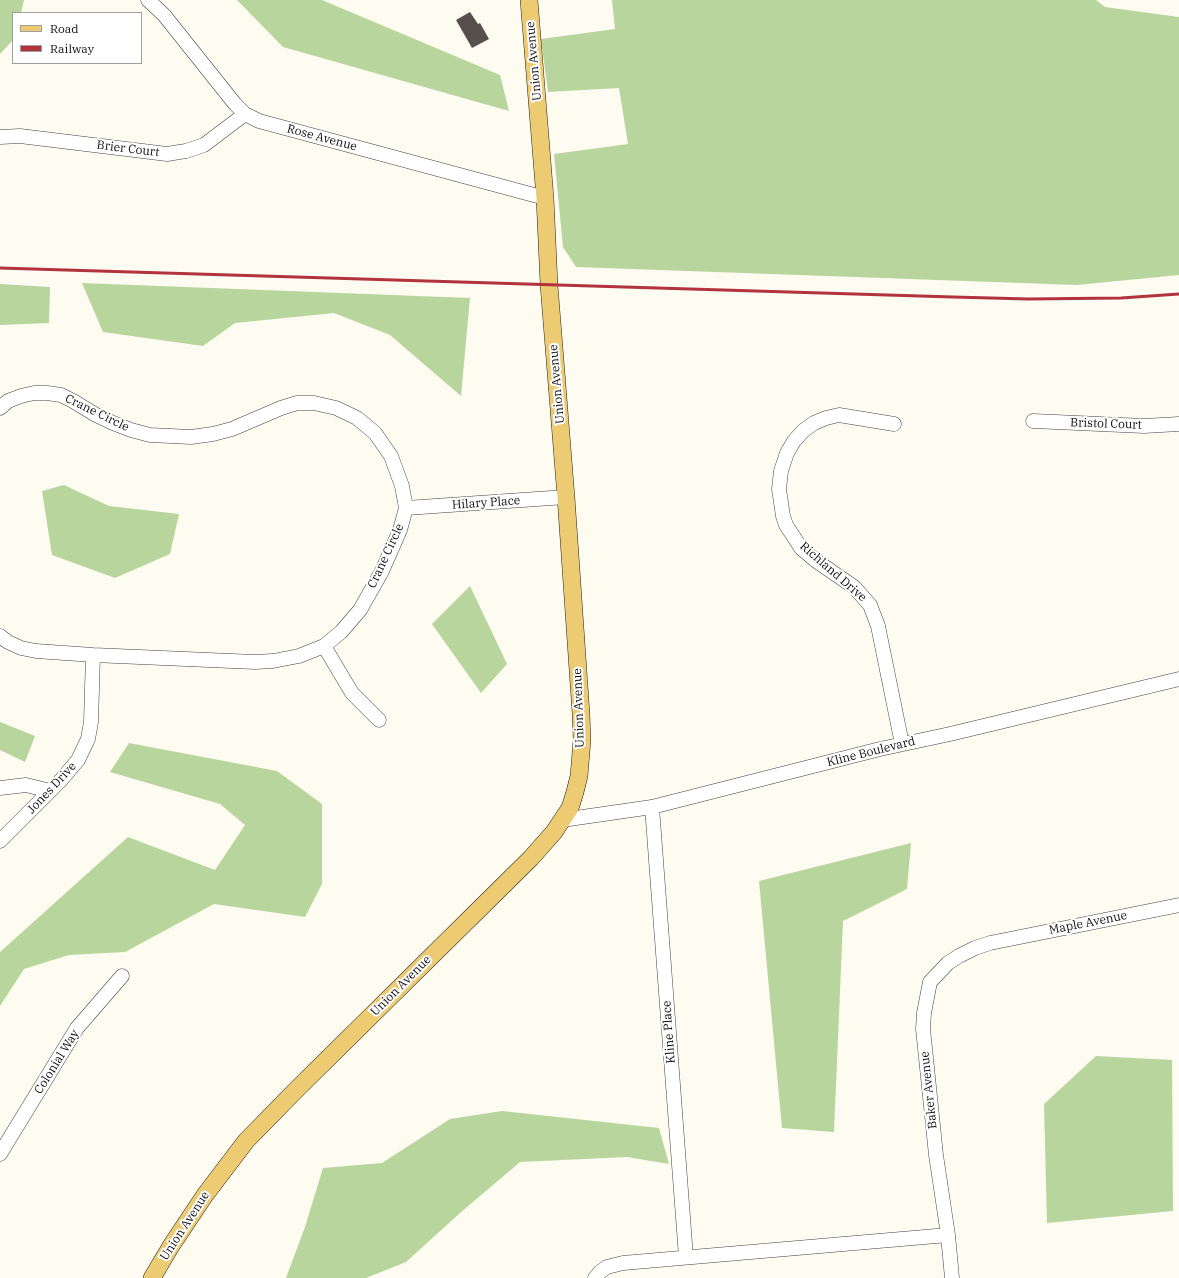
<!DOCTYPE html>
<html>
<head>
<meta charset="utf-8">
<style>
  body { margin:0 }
  #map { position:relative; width:1179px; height:1278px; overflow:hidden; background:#fefbf1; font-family:"IBM Plex Serif",serif }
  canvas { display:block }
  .legend { position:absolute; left:12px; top:12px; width:130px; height:52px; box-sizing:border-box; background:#fff; border:1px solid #9f9f9f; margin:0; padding:5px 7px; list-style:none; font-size:12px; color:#0e0e0e }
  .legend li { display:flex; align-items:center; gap:8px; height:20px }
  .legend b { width:20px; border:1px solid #9f9f9f }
</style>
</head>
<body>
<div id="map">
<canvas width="1179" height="1278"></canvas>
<ul class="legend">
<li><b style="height:5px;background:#eccb73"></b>Road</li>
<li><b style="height:5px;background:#b2323d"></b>Railway</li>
</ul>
</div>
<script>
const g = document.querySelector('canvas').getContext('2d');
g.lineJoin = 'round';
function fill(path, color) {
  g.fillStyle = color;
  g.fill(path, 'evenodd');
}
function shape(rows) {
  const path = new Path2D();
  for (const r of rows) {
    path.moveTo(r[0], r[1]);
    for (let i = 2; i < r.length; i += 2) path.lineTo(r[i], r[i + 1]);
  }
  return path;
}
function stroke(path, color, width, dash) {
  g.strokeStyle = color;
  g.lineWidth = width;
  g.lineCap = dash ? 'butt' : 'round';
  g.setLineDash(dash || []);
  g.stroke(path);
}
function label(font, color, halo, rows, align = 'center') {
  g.font = font + ' "IBM Plex Serif",serif';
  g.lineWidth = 4;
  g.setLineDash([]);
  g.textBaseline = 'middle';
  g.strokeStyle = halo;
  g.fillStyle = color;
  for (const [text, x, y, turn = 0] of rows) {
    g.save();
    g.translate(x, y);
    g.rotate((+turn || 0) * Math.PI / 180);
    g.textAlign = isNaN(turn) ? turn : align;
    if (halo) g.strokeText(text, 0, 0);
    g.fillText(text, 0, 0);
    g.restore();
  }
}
const forest = shape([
  [0,0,24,0,21,13,13,13,13,40,0,54],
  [237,0,322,0,500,75,509,111,283,47],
  [612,0,1096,0,1105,7,1179,17,1179,275,1077,285,576,267,563,247,554,154,628,144,619,88,548,92,541,39,615,29],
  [82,283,470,298,461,396,390,335,334,313,235,323,203,346,103,332],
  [0,284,50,287,49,323,0,325],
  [64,485,109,506,179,514,170,554,115,578,52,555,42,491],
  [470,586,507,664,481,693,432,624],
  [0,722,35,736,25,762,0,750],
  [129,743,277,771,322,804,322,884,305,917,214,904,125,952,69,955,24,969,0,1006,0,952,128,837,215,870,245,825,220,804,110,772],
  [911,843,907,889,843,921,834,1132,782,1128,759,881],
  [1096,1056,1172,1060,1173,1211,1047,1223,1044,1104],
  [502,1111,659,1128,669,1164,627,1157,520,1162,460,1213,406,1262,366,1278,286,1278,305,1227,323,1168,382,1163,450,1119]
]);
const building = shape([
  [470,12,478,24,480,23,489,39,472,48,456,20]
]);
const minor = shape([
  [148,0,164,15,235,104,245,114,259,121,545,198],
  [0,137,20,136,167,154,186,151,204,145,245,114],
  [0,408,8,401,21,396,34,393,47,393,61,395,73,401,96,415,113,423,131,430,150,435,191,437,213,434,232,429,281,408,297,403,314,403,336,408,357,418,375,433,391,456,402,486,406,508,400,530,382,571,360,610,341,632,324,646,299,656,273,661,255,662,93,655,36,651,21,648,8,642,0,636],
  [1033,421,1144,426,1179,424],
  [894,424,839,415,826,418,814,423,803,431,794,441,787,453,781,471,779,489,783,516,786,525,801,548,815,560,854,587,870,605,878,626,902,744],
  [406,508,566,497],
  [324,646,352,693,379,720],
  [0,788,26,785,50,791],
  [652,807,686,1257],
  [562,820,652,807,880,749,950,734,1179,679],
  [0,841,61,780,78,760,88,739,91,722,93,655],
  [0,1154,77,1028,122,976],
  [595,1278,600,1272,607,1267,623,1263,948,1235],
  [952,1278,948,1235,936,1155,923,1029,924,1013,930,982,948,963,959,956,975,948,990,943,1179,905]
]);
const major = shape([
  [152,1278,171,1246,205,1195,246,1141,297,1089,531,858,554,832,570,808,575,792,579,776,582,740,581,714,566,497,549,285,545,198,529,0]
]);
const rail = shape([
  [0,268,953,297,1028,299,1121,298,1179,294]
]);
const streetNames = [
  ["Union Avenue",534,61,-95],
  ["Rose Avenue",322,138,15],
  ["Brier Court",128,149,7],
  ["Union Avenue",557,384,-95],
  ["Crane Circle",97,413,26],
  ["Bristol Court",1106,424,2],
  ["Hilary Place",486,503,-4],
  ["Crane Circle",386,556,-65],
  ["Richland Drive",833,572,41],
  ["Union Avenue",579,708,-92],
  ["Kline Boulevard",871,752,-14],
  ["Jones Drive",52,788,-47],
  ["Maple Avenue",1088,923,-11],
  ["Union Avenue",401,986,-45],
  ["Kline Place",669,1032,-94],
  ["Colonial Way",57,1062,-58],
  ["Baker Avenue",929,1090,-96],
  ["Union Avenue",185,1226,-57]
];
fill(forest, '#b8d59e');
fill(building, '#564f4c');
stroke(minor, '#414141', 15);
stroke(major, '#1f1f1f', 18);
stroke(minor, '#fff', 14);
stroke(major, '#eccb73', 17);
stroke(rail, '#b2323d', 3);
label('12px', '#0e0e0e', '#fff', streetNames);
</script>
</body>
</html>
